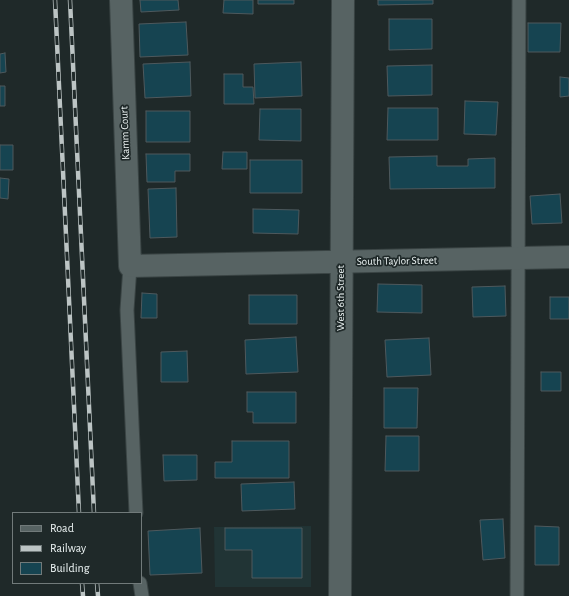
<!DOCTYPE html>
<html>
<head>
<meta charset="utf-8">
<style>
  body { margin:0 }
  #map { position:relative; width:569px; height:596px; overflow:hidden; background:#1f2929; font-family:"Alegreya Sans",sans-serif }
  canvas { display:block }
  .legend { position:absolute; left:12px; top:512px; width:130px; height:72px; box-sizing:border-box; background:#1f2929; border:1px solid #717a7a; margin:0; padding:5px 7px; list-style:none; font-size:12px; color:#edf4f4 }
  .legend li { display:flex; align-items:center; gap:8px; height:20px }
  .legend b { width:20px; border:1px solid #717a7a }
</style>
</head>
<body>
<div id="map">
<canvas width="569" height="596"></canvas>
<ul class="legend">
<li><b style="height:5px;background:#576363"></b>Road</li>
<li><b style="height:5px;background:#bcc4c4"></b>Railway</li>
<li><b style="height:11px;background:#164451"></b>Building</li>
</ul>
</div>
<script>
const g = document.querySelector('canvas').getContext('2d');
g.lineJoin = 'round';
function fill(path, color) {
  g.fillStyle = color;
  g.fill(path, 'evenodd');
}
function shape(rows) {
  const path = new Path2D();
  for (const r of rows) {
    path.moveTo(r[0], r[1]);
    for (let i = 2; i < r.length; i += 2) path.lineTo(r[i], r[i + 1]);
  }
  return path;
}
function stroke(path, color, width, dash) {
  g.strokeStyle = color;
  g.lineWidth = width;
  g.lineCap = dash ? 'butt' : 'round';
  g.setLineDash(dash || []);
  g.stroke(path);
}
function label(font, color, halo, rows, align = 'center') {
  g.font = font + ' "Alegreya Sans",sans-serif';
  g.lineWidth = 3.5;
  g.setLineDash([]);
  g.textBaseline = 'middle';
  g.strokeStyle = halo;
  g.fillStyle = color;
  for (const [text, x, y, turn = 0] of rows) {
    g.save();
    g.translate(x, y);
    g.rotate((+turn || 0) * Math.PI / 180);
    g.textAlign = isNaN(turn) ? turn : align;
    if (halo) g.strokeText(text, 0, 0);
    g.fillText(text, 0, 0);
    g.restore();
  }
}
const built = shape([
  [311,526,311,587,215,587,214,527]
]);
const building = shape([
  [140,0,178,0,179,10,141,12,140,0],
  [224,0,253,0,253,14,223,13,224,0],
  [258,0,294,0,294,4,258,4,258,0],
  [378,0,433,0,433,4,378,5,378,0],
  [389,19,432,19,432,49,389,50,389,19],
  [186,22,188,55,140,57,139,24,186,22],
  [528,23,561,23,560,52,528,52,528,23],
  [5,53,6,72,0,73,0,54,5,53],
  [190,62,191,96,145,98,143,64,190,62],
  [301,62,302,96,255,98,254,64,301,62],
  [432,65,432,95,388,96,387,66,432,65],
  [224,74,243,74,243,87,253,87,254,104,224,104,224,74],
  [560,77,569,78,569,96,560,97,560,77],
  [0,86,5,86,5,106,0,106,0,86],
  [465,101,498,102,496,135,464,134,465,101],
  [388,108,438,108,438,140,387,140,388,108],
  [260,109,301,109,301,141,259,140,260,109],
  [146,111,190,111,190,142,146,142,146,111],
  [0,145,13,145,13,170,0,170,0,145],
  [223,152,247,152,247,169,222,169,223,152],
  [146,154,190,154,190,171,175,171,175,182,147,182,146,154],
  [437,156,437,166,468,166,468,159,495,158,495,188,390,189,389,157,437,156],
  [250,160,302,160,302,193,250,193,250,160],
  [0,178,9,179,8,199,0,198,0,178],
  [176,188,177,237,150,238,148,189,176,188],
  [560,194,562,223,532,224,530,196,560,194],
  [253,209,299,210,298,234,253,233,253,209],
  [378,284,422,285,422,313,377,312,378,284],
  [505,286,506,316,473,317,472,287,505,286],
  [142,293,157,294,157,318,141,318,142,293],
  [249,295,297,295,297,324,249,324,249,295],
  [550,297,569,297,569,319,550,319,550,297],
  [296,337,298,372,246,374,245,340,296,337],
  [429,338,431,375,387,377,385,340,429,338],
  [187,351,188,382,161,382,161,352,187,351],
  [541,372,561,372,561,391,541,391,541,372],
  [384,388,418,388,417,428,384,428,384,388],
  [247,392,296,392,296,423,253,423,253,412,247,412,247,392],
  [386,436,419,436,419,471,385,471,386,436],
  [232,441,289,441,289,478,215,478,215,462,232,462,232,441],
  [163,455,197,455,197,480,164,481,163,455],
  [294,482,295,509,242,511,241,484,294,482],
  [503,519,505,558,483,560,480,520,503,519],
  [535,526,559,527,559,565,535,565,535,526],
  [200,528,202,573,150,575,148,531,200,528],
  [225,528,302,528,302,578,252,578,252,550,225,550,225,528]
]);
const service = shape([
  [130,266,127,310,136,513],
  [140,583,142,596],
  [517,596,519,0]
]);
const minor = shape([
  [121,0,130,266,569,257],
  [340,596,343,0]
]);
const rail = shape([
  [55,0,79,513],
  [70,0,94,513],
  [82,583,83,596],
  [97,583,98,596]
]);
const streetNames = [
  ["Kamm Court",125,133,-92],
  ["South Taylor Street",397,261,-1],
  ["West 6th Street",341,298,-90]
];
fill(built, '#213435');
fill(building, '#164451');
stroke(building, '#4e595d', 1);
stroke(service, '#3a4444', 15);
stroke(minor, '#3a4444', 24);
stroke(service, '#576363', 13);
stroke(minor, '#576363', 22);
stroke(rail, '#bcc4c4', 4.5);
stroke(rail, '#1f2929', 3, [9]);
label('11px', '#edf4f4', '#1f2929', streetNames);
</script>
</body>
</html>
